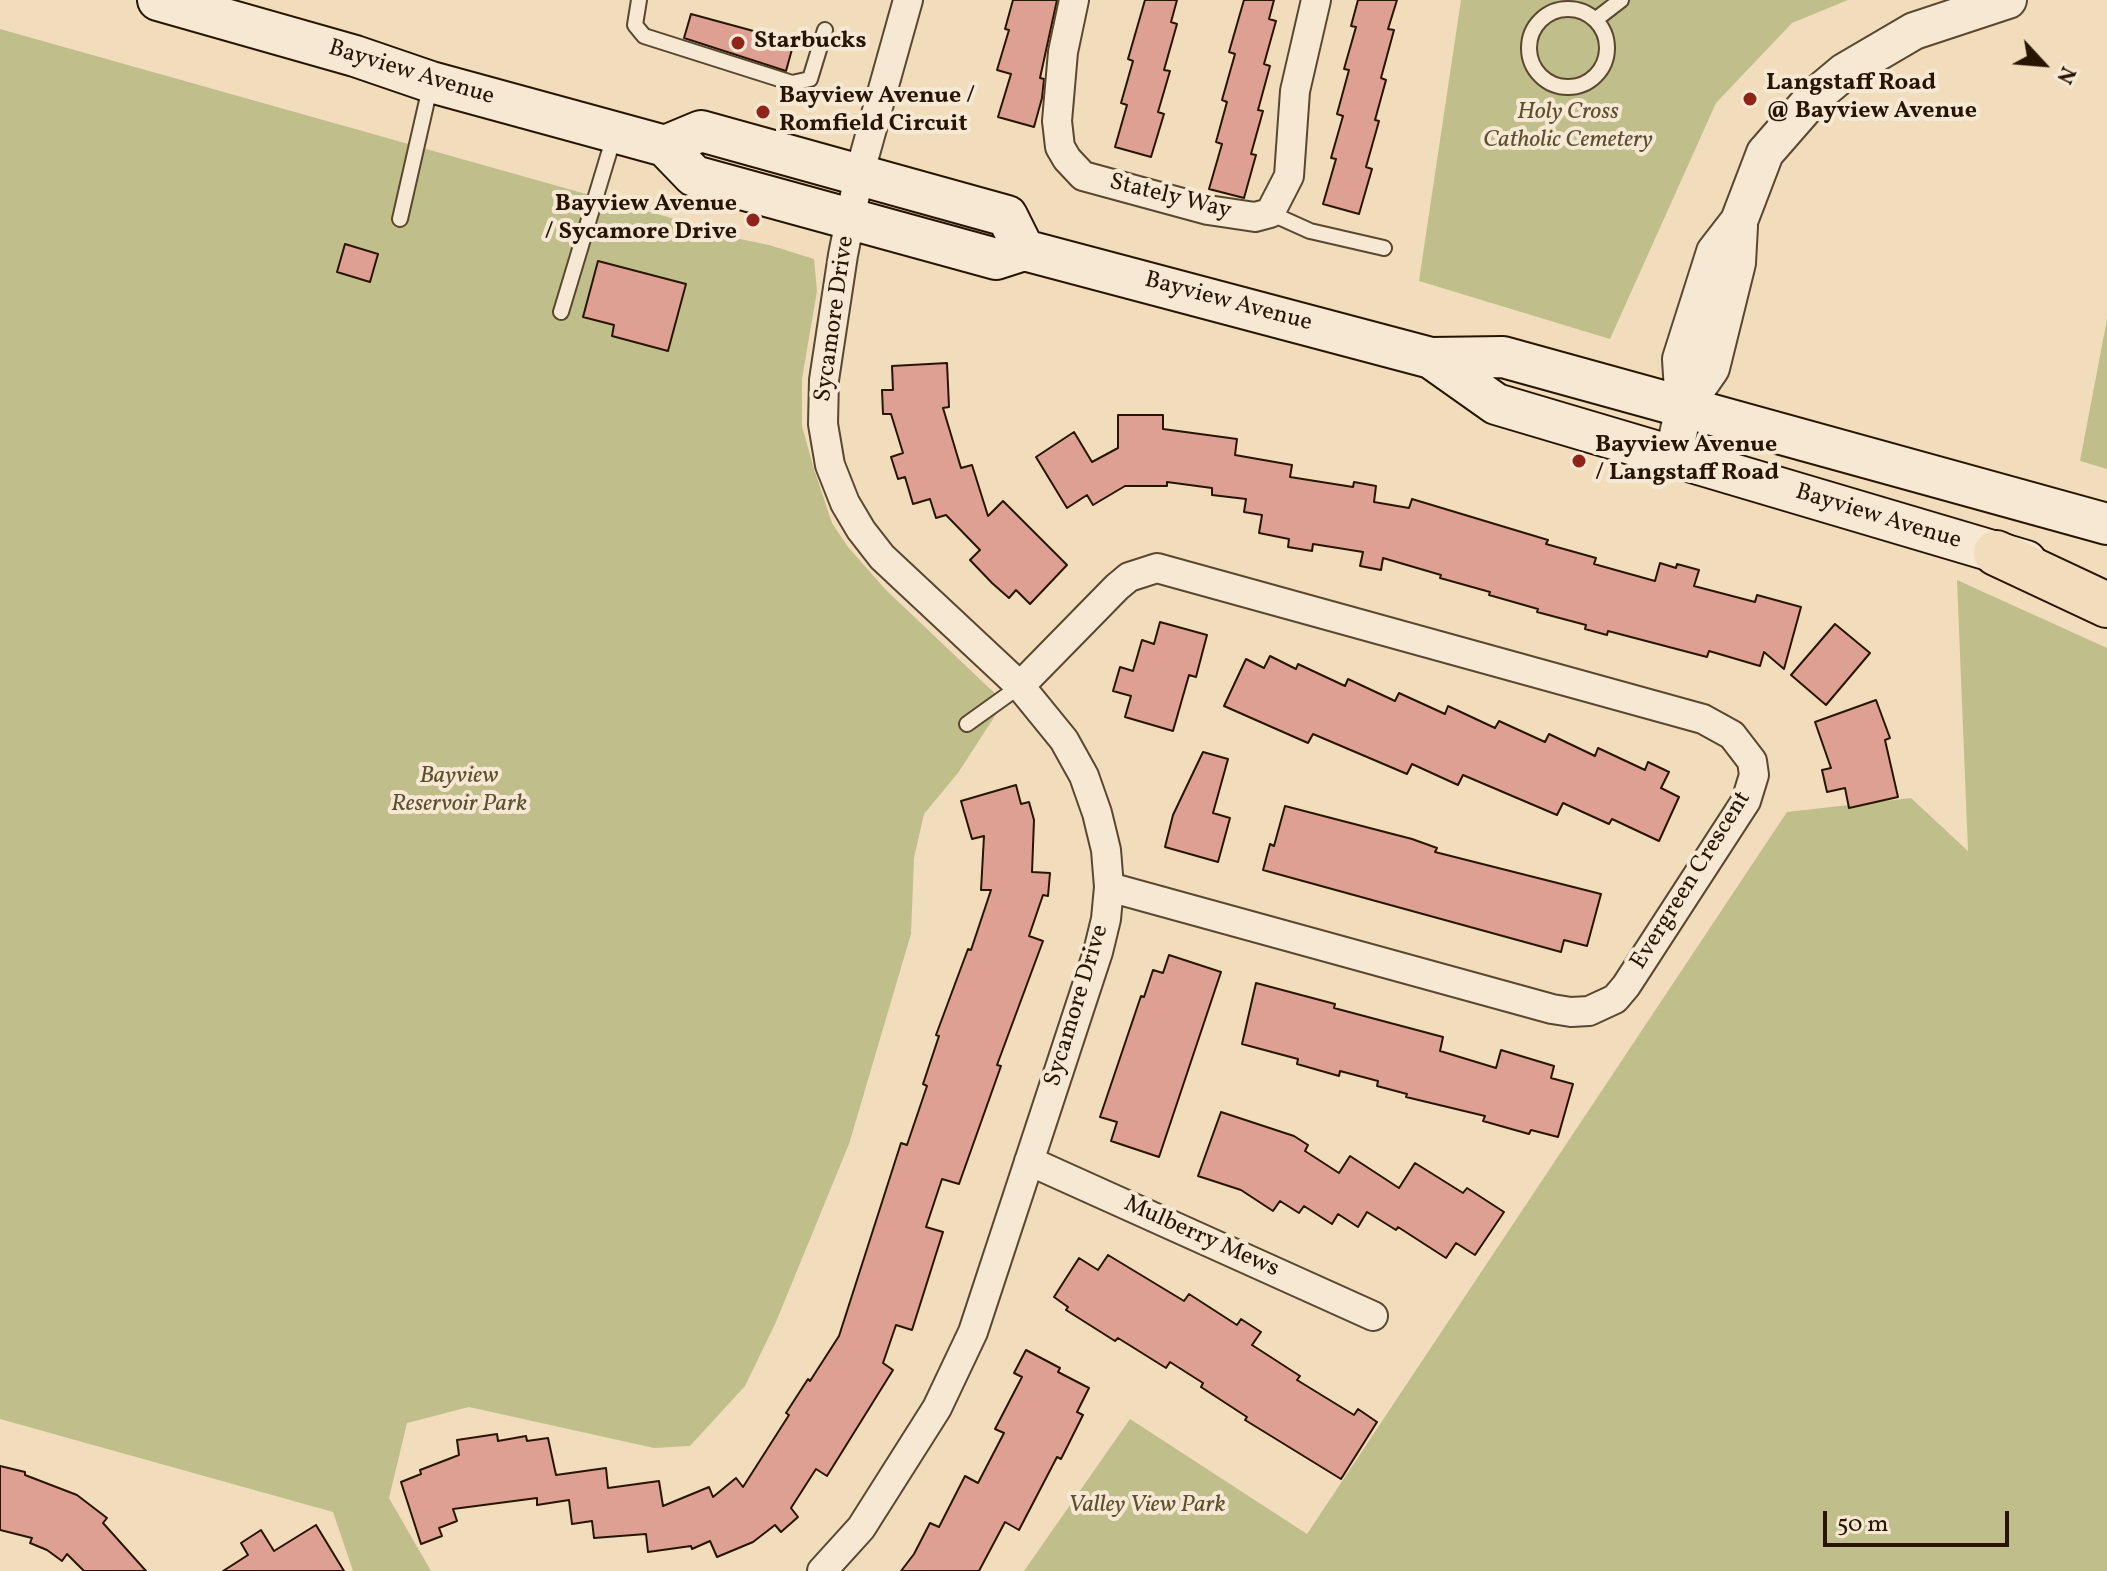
<!DOCTYPE html>
<html>
<head>
<meta charset="utf-8">
<style>
  body { margin:0 }
  #map { position:relative; width:2107px; height:1571px; overflow:hidden; background:#f1dcbc; font-family:Vollkorn,serif }
  canvas { display:block }
  .north { position:absolute; left:2003px; top:24px; width:80px; height:80px; -webkit-text-stroke:6px #f6e8d3; paint-order:stroke; rotate:116deg; font-size:22px; font-weight:700; line-height:32px; text-align:center; color:#271500 }
  .north::after { content:''; display:block; margin:auto; width:28px; height:36px; background:#271500; clip-path:polygon(50% 0,100% 100%,50% 72%,0 100%) }
  .scale { position:absolute; left:1823px; top:1511px; width:186px; height:36px; box-sizing:border-box; border:4px solid #271500; border-top:0; padding-left:10px; font-size:24px; line-height:28px; white-space:nowrap; color:#271500; -webkit-text-stroke:6px #f6e8d3; paint-order:stroke }
</style>
</head>
<body>
<div id="map">
<canvas width="2107" height="1571"></canvas>
<div class="north">N</div>
<div class="scale">50 m</div>
</div>
<script>
const g = document.querySelector('canvas').getContext('2d');
g.lineJoin = 'round';
function fill(path, color) {
  g.fillStyle = color;
  g.fill(path, 'evenodd');
}
function shape(rows) {
  const path = new Path2D();
  for (const r of rows) {
    if (r.length === 3) {
      path.moveTo(r[0] + r[2], r[1]);
      path.arc(r[0], r[1], r[2], 0, 2 * Math.PI);
      continue;
    }
    path.moveTo(r[0], r[1]);
    for (let i = 2; i < r.length; i += 2) path.lineTo(r[i], r[i + 1]);
  }
  return path;
}
function stroke(path, color, width, dash) {
  g.strokeStyle = color;
  g.lineWidth = width;
  g.lineCap = dash ? 'butt' : 'round';
  g.setLineDash(dash || []);
  g.stroke(path);
}
function label(font, color, halo, rows, align = 'center') {
  g.font = font + ' Vollkorn,serif';
  g.lineWidth = 8;
  g.setLineDash([]);
  g.textBaseline = 'middle';
  g.strokeStyle = halo;
  g.fillStyle = color;
  for (const [text, x, y, turn = 0] of rows) {
    g.save();
    g.translate(x, y);
    g.rotate((+turn || 0) * Math.PI / 180);
    g.textAlign = isNaN(turn) ? turn : align;
    if (halo) g.strokeText(text, 0, 0);
    g.fillText(text, 0, 0);
    g.restore();
  }
}
const green = shape([
  [1461,0,1848,0,1792,23,1716,103,1610,339,1419,281],
  [0,29,682,221,711,233,769,245,814,259,817,291,802,379,802,426,814,469,832,523,848,547,886,590,1004,702,958,773,924,814,914,858,911,934,849,1144,776,1322,745,1386,690,1446,654,1448,469,1407,407,1423,389,1498,431,1571,353,1571,333,1512,0,1419],
  [2107,319,2107,469,2080,461],
  [1957,580,2107,648,2107,1571,1024,1571,1130,1419,1307,1534,1787,812,1911,798,1968,851]
]);
const building = shape([
  [1013,0,1057,0,1040,78,1044,79,1042,98,1034,127,998,117,1011,74,997,70,1009,30,1005,29,1013,0],
  [1145,0,1177,0,1171,22,1177,24,1164,70,1170,71,1158,112,1164,114,1151,157,1115,147,1127,105,1121,103,1133,61,1128,59,1145,0],
  [1244,0,1274,0,1269,19,1276,21,1264,64,1270,66,1258,110,1263,111,1251,154,1256,155,1244,198,1209,189,1222,144,1216,142,1227,102,1222,100,1235,54,1229,52,1244,0],
  [1358,0,1397,0,1388,29,1394,30,1381,78,1386,80,1375,120,1379,121,1366,167,1372,169,1359,214,1323,204,1336,159,1331,158,1343,116,1337,114,1349,70,1344,69,1356,27,1351,26,1358,0],
  [691,14,794,42,786,71,684,38,691,14],
  [345,244,378,254,370,282,337,272,345,244],
  [598,261,686,284,668,351,612,336,614,325,583,317,598,261],
  [947,363,949,407,943,408,961,468,972,465,988,516,1003,501,1067,565,1030,604,1016,590,1009,598,992,583,970,560,980,550,946,515,936,518,930,499,913,504,905,477,898,479,891,457,903,453,891,414,883,414,882,390,893,390,892,366,947,363],
  [1118,415,1163,415,1163,429,1237,439,1235,455,1292,465,1290,477,1353,487,1354,482,1376,486,1374,502,1409,508,1412,499,1548,540,1546,544,1596,558,1594,564,1655,581,1660,563,1676,568,1677,564,1699,570,1694,586,1755,602,1757,595,1801,607,1784,669,1764,652,1760,666,1709,651,1707,657,1608,631,1607,635,1585,629,1586,625,1537,612,1538,609,1489,595,1490,592,1440,578,1441,575,1383,558,1381,570,1360,566,1363,552,1313,544,1312,551,1288,547,1289,539,1259,533,1262,515,1244,512,1246,499,1212,495,1212,488,1167,482,1167,486,1125,486,1093,505,1087,495,1067,508,1036,457,1074,432,1092,462,1118,448,1118,415],
  [1160,622,1207,635,1196,677,1189,675,1173,731,1125,717,1131,696,1113,691,1120,667,1133,671,1142,640,1154,644,1160,622],
  [1835,624,1870,653,1826,705,1791,675,1835,624],
  [1270,656,1296,669,1298,664,1345,686,1348,679,1395,701,1399,693,1445,714,1448,706,1495,728,1499,721,1545,742,1549,734,1595,756,1598,748,1645,770,1648,762,1669,772,1661,788,1679,797,1659,841,1612,819,1609,824,1563,803,1557,815,1463,775,1458,785,1412,764,1407,774,1313,734,1308,743,1224,706,1246,659,1264,668,1270,656],
  [1876,700,1890,738,1885,740,1898,797,1849,808,1845,788,1827,792,1822,770,1831,768,1815,722,1876,700],
  [1203,752,1228,759,1213,813,1230,818,1218,862,1165,847,1173,815,1203,752],
  [1016,785,1021,804,1029,802,1034,820,1032,872,1050,873,1048,896,1043,895,1029,936,1043,941,997,1065,1001,1066,959,1184,942,1179,926,1227,943,1232,912,1330,896,1325,883,1363,893,1370,827,1476,816,1469,791,1508,798,1517,781,1532,775,1525,753,1542,717,1557,710,1541,692,1549,691,1546,648,1552,646,1534,594,1538,592,1521,572,1524,569,1500,537,1505,537,1498,453,1509,457,1521,439,1528,442,1536,421,1544,401,1482,421,1474,420,1470,459,1455,457,1440,497,1434,498,1441,526,1436,527,1441,548,1438,556,1475,606,1468,608,1488,659,1481,663,1506,709,1487,713,1497,736,1478,743,1487,789,1415,786,1413,808,1379,810,1381,839,1336,901,1143,907,1145,927,1086,923,1084,939,1036,936,1035,968,949,971,950,991,890,981,890,984,836,972,839,961,801,1016,785],
  [1285,806,1412,839,1437,848,1435,852,1601,894,1587,946,1564,940,1561,952,1263,870,1270,844,1274,846,1285,806],
  [1169,955,1221,972,1159,1157,1111,1141,1117,1122,1100,1117,1141,996,1144,997,1153,970,1163,973,1169,955],
  [1256,983,1335,1004,1334,1008,1443,1037,1440,1051,1496,1068,1501,1050,1554,1066,1551,1078,1573,1084,1558,1137,1531,1130,1529,1134,1483,1121,1485,1116,1406,1097,1407,1094,1377,1086,1378,1081,1340,1071,1339,1076,1297,1064,1298,1059,1242,1044,1256,983],
  [1221,1112,1294,1136,1308,1145,1305,1151,1339,1173,1350,1156,1399,1188,1415,1163,1463,1193,1467,1188,1504,1212,1475,1255,1456,1243,1446,1258,1398,1227,1396,1230,1367,1212,1358,1227,1338,1214,1332,1224,1304,1206,1299,1213,1280,1201,1273,1211,1241,1190,1198,1176,1221,1112],
  [1108,1255,1184,1301,1189,1294,1237,1325,1241,1319,1261,1332,1252,1345,1300,1376,1297,1380,1354,1415,1358,1409,1377,1422,1341,1479,1245,1420,1247,1417,1201,1387,1203,1383,1170,1362,1166,1368,1118,1338,1115,1341,1066,1310,1068,1307,1054,1297,1079,1258,1098,1270,1108,1255],
  [1026,1350,1060,1368,1058,1372,1089,1388,1077,1412,1083,1415,1061,1459,1057,1457,1019,1530,1005,1522,979,1571,901,1571,914,1554,930,1523,939,1527,965,1476,978,1483,1004,1433,995,1429,1022,1377,1014,1373,1026,1350],
  [0,1466,25,1472,25,1475,77,1495,107,1518,103,1523,146,1571,84,1571,67,1554,62,1561,47,1550,30,1543,32,1538,0,1530,0,1466],
  [316,1525,344,1571,223,1571,248,1555,241,1543,261,1530,274,1551,316,1525]
]);
const service = shape([
  [639,0,635,25,644,36,792,83,810,79,825,30],
  [1568,48,39],
  [1595,20,1621,0],
  [1270,213,1310,231,1384,248],
  [400,219,431,83],
  [561,312,615,133],
  [967,724,1020,686]
]);
const minor = shape([
  [1074,0,1063,52,1057,121,1060,147,1067,159,1083,176,1208,210,1255,217,1270,213,1289,176,1295,91,1316,0],
  [1020,686,1117,587,1129,577,1157,568,1703,719,1732,735,1752,761,1754,775,1746,801,1626,986,1615,999,1589,1011,1571,1012,1552,1009,1109,887],
  [1029,1161,1373,1316],
  [822,1571,861,1528,937,1408,973,1332,1098,952,1106,919,1109,887,1106,850,1097,813,1084,776,1064,740,1020,686,882,557,861,530,845,503,830,465,823,424,824,380,843,255,859,175,908,0]
]);
const tertiary = shape([
  [1684,407,1711,368,1737,263,1739,226],
  [1673,458,1684,407,1681,359,1715,252,1739,221,1765,153,1813,98,1844,72,1914,31,2008,0]
]);
const secondary = shape([
  [158,0,355,56,431,82,665,146,694,176,996,259,1024,250,1431,358,1503,357,2107,524],
  [665,146,701,131,1007,216,1024,250],
  [1431,358,1496,404,2026,561]
]);
const motorway = shape([
  [1996,553,2107,605]
]);
const markers = [
  [738,43,8,"#8f2418"],
  [1750,99,8,"#8f2418"],
  [763,112,8,"#8f2418"],
  [753,220,8,"#8f2418"],
  [1579,461,8,"#8f2418"]
];
const poiNames = [
  ["Starbucks",754,43],
  ["Langstaff Road",1766,85],
  ["@ Bayview Avenue",1766,113],
  ["Bayview Avenue /",779,98],
  ["Romfield Circuit",779,126],
  ["Bayview Avenue",737,206,"right"],
  ["/ Sycamore Drive",737,234,"right"],
  ["Bayview Avenue",1595,447],
  ["/ Langstaff Road",1595,475]
];
const streetNames = [
  ["Bayview Avenue",411,74,17],
  ["Stately Way",1170,198,14],
  ["Bayview Avenue",1228,303,15],
  ["Sycamore Drive",836,319,-82],
  ["Bayview Avenue",1878,518,17],
  ["Evergreen Crescent",1692,881,-58],
  ["Sycamore Drive",1078,1006,-73],
  ["Mulberry Mews",1201,1238,24]
];
const parkNames = [
  ["Holy Cross",1568,114],
  ["Catholic Cemetery",1568,142],
  ["Bayview",459,778],
  ["Reservoir Park",459,806],
  ["Valley View Park",1147,1507]
];
fill(green, '#c0bf8c');
fill(building, '#dea092');
stroke(building, '#271500', 2);
stroke(service, '#5a472f', 18);
stroke(minor, '#5a472f', 32);
stroke(tertiary, '#5a472f', 40);
stroke(secondary, '#271500', 44);
stroke(motorway, '#271500', 48);
stroke(service, '#f6e8d3', 14);
stroke(minor, '#f6e8d3', 28);
stroke(tertiary, '#f6e8d3', 36);
stroke(secondary, '#f6e8d3', 40);
stroke(motorway, '#f1dcbc', 44);
for (const [x, y, r, color] of markers) {
  const dot = new Path2D();
  dot.arc(x, y, r, 0, 2 * Math.PI);
  g.fillStyle = color;
  g.fill(dot);
  stroke(dot, '#f6e8d3', 3);
}
label('bold 24px', '#271500', '#f6e8d3', poiNames, 'left');
label('24px', '#271500', '#f6e8d3', streetNames);
label('italic 24px', '#5d5031', '#f6e8d3', parkNames);
</script>
</body>
</html>
